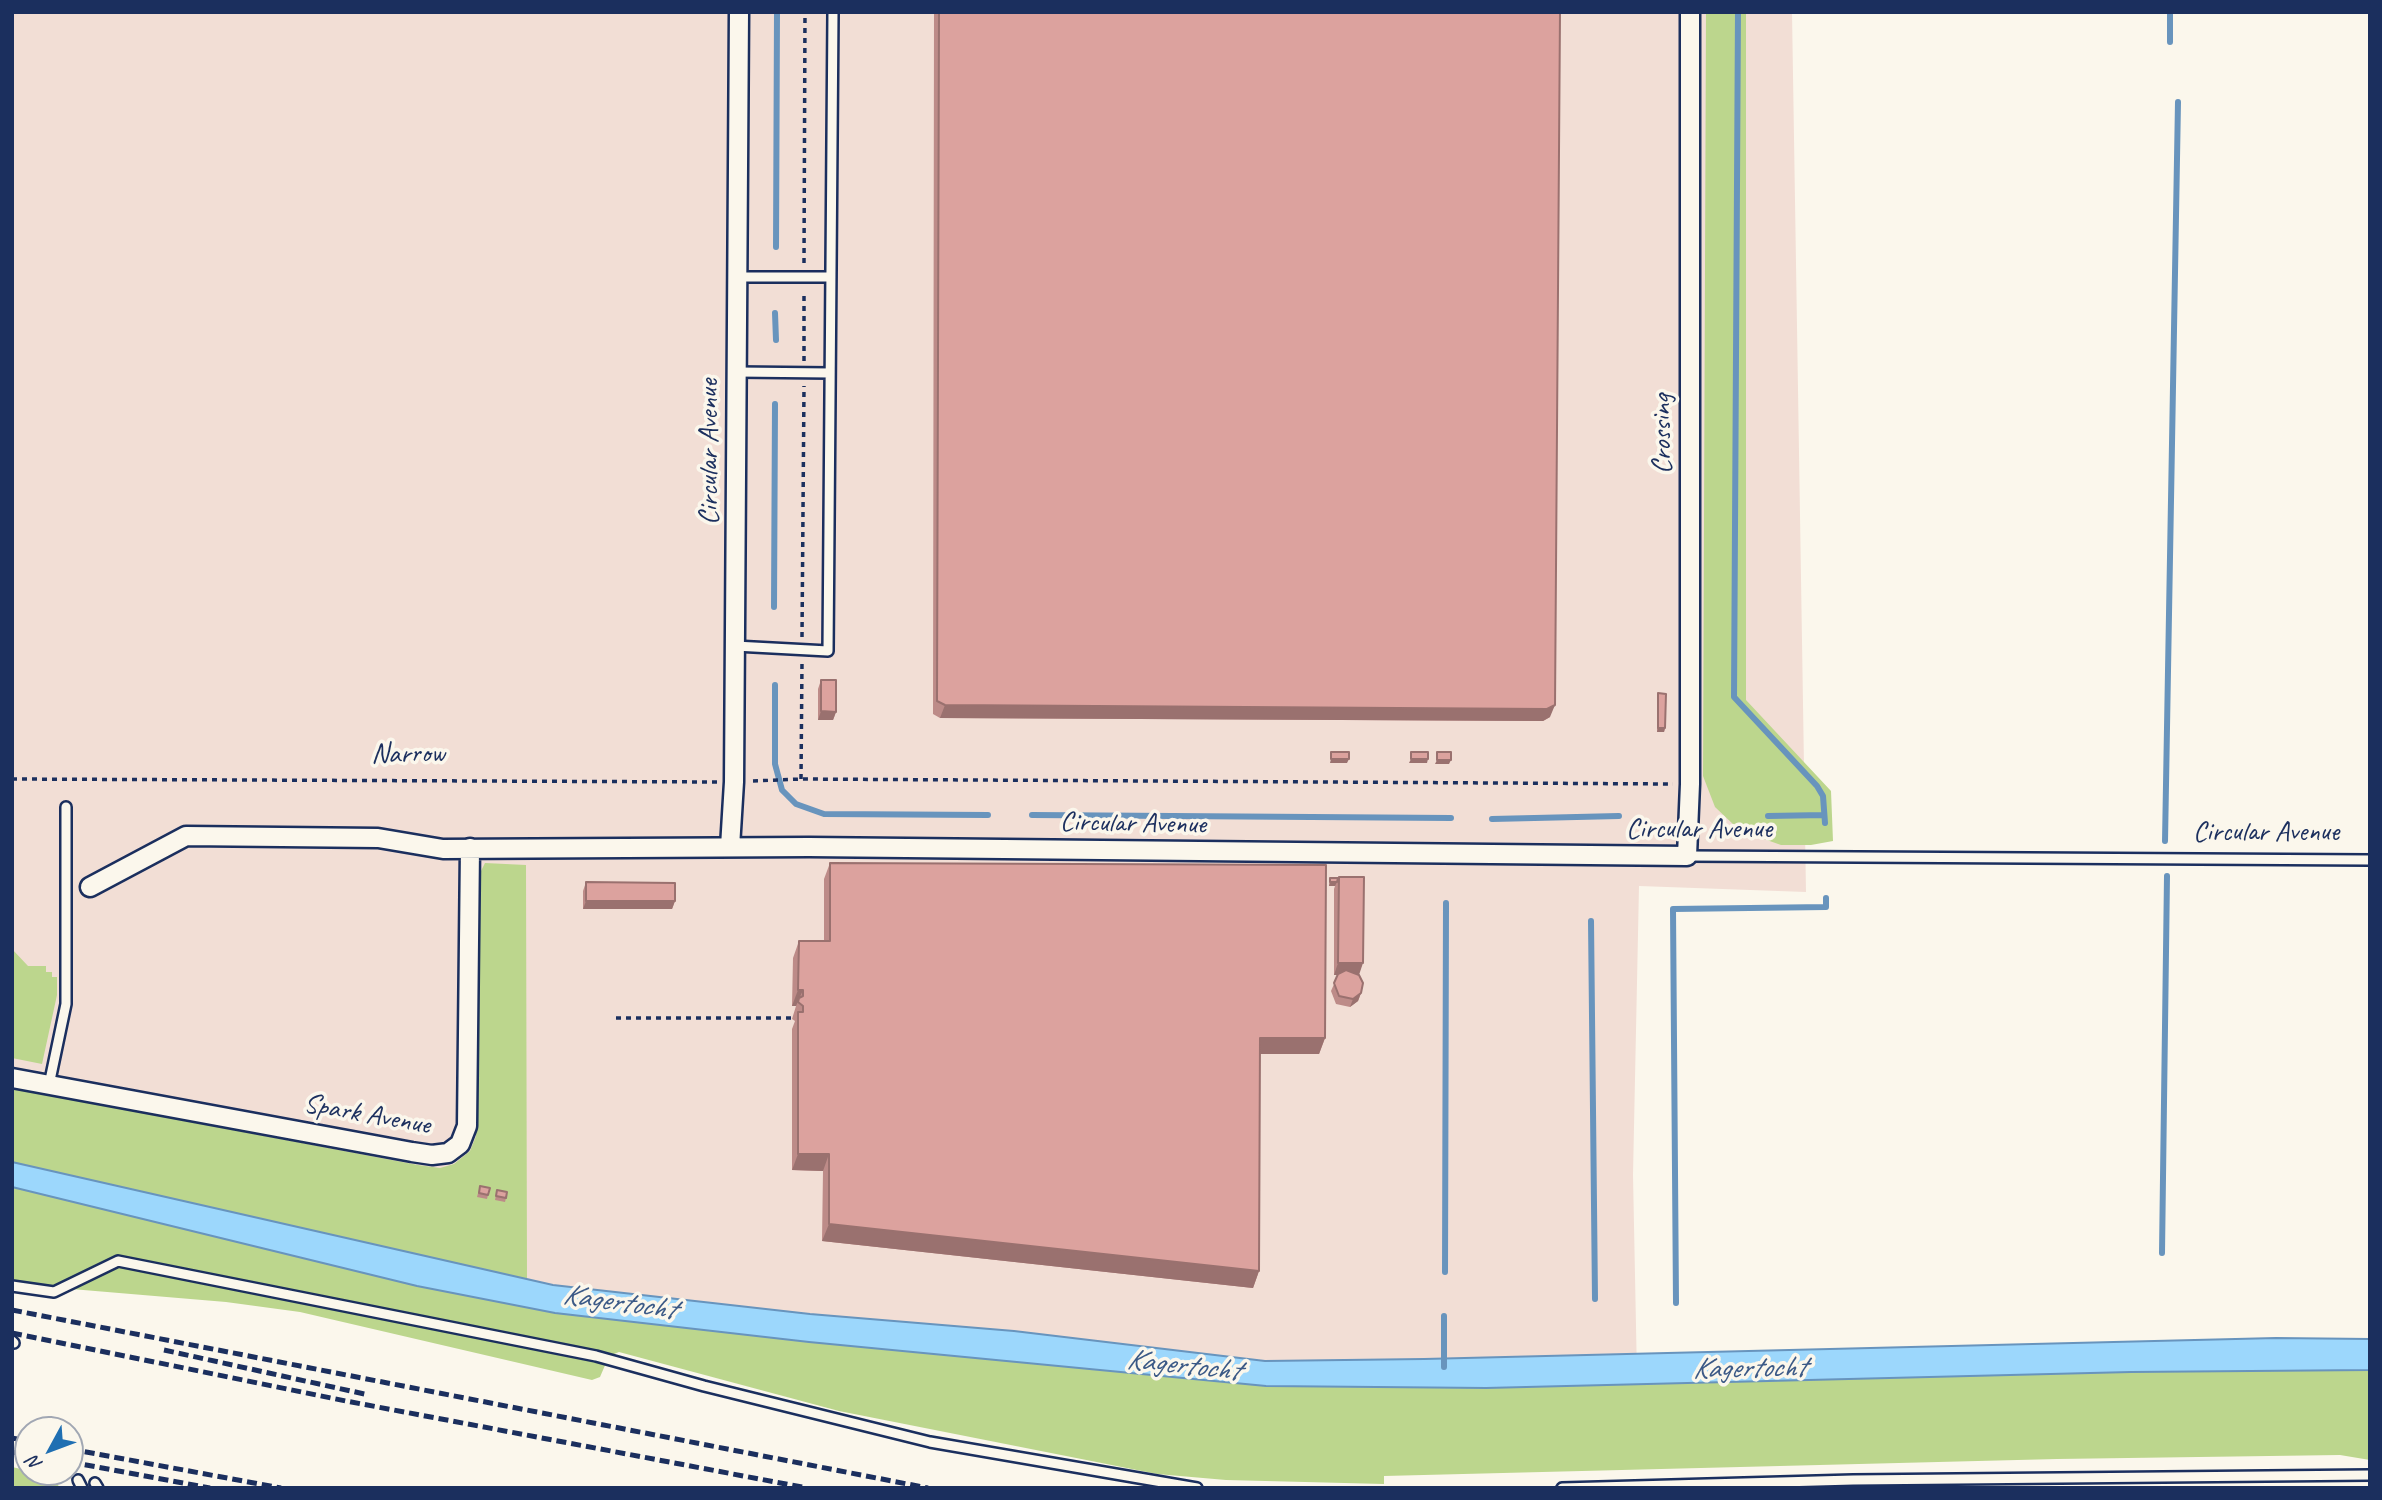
<!DOCTYPE html>
<html>
<head>
<meta charset="utf-8">
<style>
  body { margin:0 }
  #map { position:relative; width:2382px; height:1500px; overflow:hidden; background:#fbf7ec; font-family:Caveat,sans-serif }
  canvas { display:block }
  .frame { position:absolute; inset:0; border:14px solid #1b2f5e; pointer-events:none }
  .north { position:absolute; left:14px; top:1416px; width:70px; height:70px; box-sizing:border-box; background:#fbf7ec; border:2px solid #a1a7b3; border-radius:50%; rotate:229deg; font-size:19px; font-weight:700; line-height:28px; text-align:center; color:#1b2f5e }
  .north::after { content:''; display:block; margin:auto; width:24px; height:32px; background:#1f6fb2; clip-path:polygon(50% 0,100% 100%,50% 72%,0 100%) }
</style>
</head>
<body>
<div id="map">
<canvas width="2382" height="1500"></canvas>
<div class="frame"></div>
<div class="north">N</div>
</div>
<script>
const g = document.querySelector('canvas').getContext('2d');
g.lineJoin = 'round';
function fill(path, color) {
  g.fillStyle = color;
  g.fill(path, 'evenodd');
}
function shape(rows) {
  const path = new Path2D();
  for (const r of rows) {
    path.moveTo(r[0], r[1]);
    for (let i = 2; i < r.length; i += 2) path.lineTo(r[i], r[i + 1]);
  }
  return path;
}
function stroke(path, color, width, dash) {
  g.strokeStyle = color;
  g.lineWidth = width;
  g.lineCap = dash ? 'butt' : 'round';
  g.setLineDash(dash || []);
  g.stroke(path);
}
function label(font, color, halo, rows, align = 'center') {
  g.font = font + ' Caveat,sans-serif';
  g.lineWidth = 7;
  g.setLineDash([]);
  g.textBaseline = 'middle';
  g.strokeStyle = halo;
  g.fillStyle = color;
  for (const [text, x, y, turn = 0] of rows) {
    g.save();
    g.translate(x, y);
    g.rotate((+turn || 0) * Math.PI / 180);
    g.textAlign = isNaN(turn) ? turn : align;
    if (halo) g.strokeText(text, 0, 0);
    g.fillText(text, 0, 0);
    g.restore();
  }
}
const built = shape([
  [12,12,1792,12,1806,892,1639,886,1633,1175,1637,1376,1256,1366,552,1299,12,1174]
]);
const green = shape([
  [1706,12,1746,12,1746,700,1831,791,1833,841,1811,845,1781,845,1747,833,1734,825,1715,807,1703,776],
  [485,863,526,865,527,1279,12,1162,12,1088,418,1165,440,1168,454,1164,470,1151,476,1136,477,879],
  [12,949,28,966,46,966,46,972,52,972,52,977,57,977,57,995,42,1064,12,1058],
  [12,1187,417,1286,555,1313,809,1342,1266,1386,1486,1388,2131,1372,2370,1370,2370,1460,2340,1455,2057,1459,1384,1476,1384,1484,1226,1480,1157,1474,839,1411,619,1352,609,1356,600,1377,592,1380,300,1312,226,1302,12,1284],
  [12,1467,52,1476,60,1488,12,1488]
]);
const water = shape([
  [12,1162,553,1285,810,1314,1014,1331,1265,1361,1424,1359,2276,1338,2370,1339,2370,1370,2131,1372,1486,1388,1266,1386,809,1342,555,1313,417,1286,12,1187,12,1162]
]);
const stream = shape([
  [1738,12,1734,697,1817,786,1823,796,1825,823],
  [2170,12,2170,42],
  [776,247,777,12],
  [775,313,776,340],
  [774,607,775,404],
  [775,685,775,764,782,790,796,804,824,814,988,815],
  [1032,815,1451,818],
  [1768,816,1824,815],
  [1492,819,1619,816],
  [2165,841,2178,102],
  [1591,921,1595,1299],
  [2162,1253,2167,876],
  [1445,1272,1446,903],
  [1676,1303,1673,909,1826,907,1826,898],
  [1444,1367,1444,1316]
]);
const path = shape([
  [804,263,805,12],
  [804,361,804,291],
  [802,637,804,386],
  [12,779,717,782],
  [801,779,802,662],
  [753,781,801,779,1673,784],
  [616,1018,792,1018]
]);
const lane = shape([
  [737,277,831,277],
  [737,372,830,373],
  [735,646,828,651,833,12],
  [1687,856,2370,860],
  [49,1085,66,1004,66,807],
  [12,1286,54,1292,118,1261,596,1356,704,1386,930,1442,1197,1488],
  [12,1341,14,1343],
  [78,1480,82,1488],
  [95,1483,98,1488],
  [1562,1488,1853,1480,2370,1475]
]);
const street = shape([
  [730,847,734,782,739,12],
  [90,887,186,836,378,838,443,849,809,847,1687,856,1690,784,1690,12],
  [12,1078,412,1152,432,1155,448,1153,460,1144,467,1126,470,848]
]);
const rail = shape([
  [12,1310,928,1488],
  [12,1333,346,1401,807,1488],
  [164,1350,369,1395],
  [12,1438,28,1441],
  [70,1449,281,1488],
  [12,1452,28,1455],
  [70,1462,210,1488]
]);
const wall = shape([
  [934,12,1560,12,1550,717,1543,721,940,718,933,714],
  [821,680,836,712,833,720,818,720,818,689],
  [1658,693,1665,728,1664,732,1657,732,1657,698],
  [830,863,1325,1038,1319,1054,1260,1054,1259,1271,1253,1288,822,1241,823,1171,792,1170,792,1029,795,1021,792,1019,796,1006,792,1006,793,958,799,941,824,941,824,879],
  [1330,878,1338,878,1359,974,1361,993,1358,1001,1350,1007,1336,1004,1331,991,1338,975,1334,975,1334,889,1335,886,1329,886],
  [586,882,675,901,672,909,583,909,583,891],
  [480,1186,488,1195,487,1199,477,1197],
  [497,1190,506,1198,505,1202,495,1200]
]);
const shadedWall = shape([
  [945,705,1555,705,1550,717,1543,721,940,718],
  [821,711,836,712,833,720,818,720],
  [1658,728,1665,728,1664,732,1657,732],
  [1331,759,1349,759,1347,763,1330,763],
  [1411,759,1428,759,1427,763,1409,763],
  [1437,760,1451,760,1449,764,1435,764],
  [1330,882,1337,882,1335,886,1329,886],
  [586,901,675,901,672,909,583,909],
  [1338,963,1363,963,1359,975,1334,975],
  [798,990,803,990,796,1006,792,1006],
  [1361,993,1358,1001,1350,1007,1353,999],
  [1260,1038,1325,1038,1319,1054,1254,1054],
  [798,1154,829,1154,823,1171,792,1170],
  [829,1224,1259,1271,1253,1288,822,1241]
]);
const building = shape([
  [939,12,1560,12,1555,705,1547,709,945,705,937,701,939,12],
  [821,680,836,680,836,712,821,711,821,680],
  [1658,693,1666,694,1665,728,1658,728,1658,693],
  [1331,752,1349,752,1349,759,1331,759,1331,752],
  [1411,752,1428,752,1428,759,1411,759,1411,752],
  [1437,752,1451,752,1451,760,1437,760,1437,752],
  [830,863,1326,865,1325,1038,1260,1038,1259,1271,829,1224,829,1154,798,1154,798,1012,803,1012,803,1006,798,1002,799,998,803,996,803,990,798,990,799,941,830,941,830,863],
  [1339,877,1364,877,1363,963,1338,963,1339,877],
  [1330,878,1338,878,1337,882,1330,882,1330,878],
  [586,882,675,883,675,901,586,901,586,882],
  [1346,970,1359,975,1363,983,1361,993,1353,999,1339,996,1334,983,1338,974,1346,970],
  [480,1186,490,1188,488,1195,479,1193,480,1186],
  [497,1190,507,1192,506,1198,496,1196,497,1190]
]);
const streetNames = [
  ["Crossing",1663,434,-90],
  ["Circular Avenue",710,452,-90],
  ["Narrow",408,755],
  ["Circular Avenue",1133,824,1],
  ["Circular Avenue",1699,830],
  ["Circular Avenue",2266,833],
  ["Spark Avenue",367,1115,10]
];
const waterNames = [
  ["Kagertocht",619,1303,8],
  ["Kagertocht",1183,1366,6],
  ["Kagertocht",1749,1369,-1]
];
fill(built, '#f2ded5');
fill(green, '#bcd68d');
fill(water, '#9cd7fc');
stroke(water, '#6894bd', 2);
stroke(stream, '#6894bd', 6);
stroke(lane, '#1b2f5e', 14);
stroke(street, '#1b2f5e', 23);
stroke(path, '#1b2f5e', 3.5, [5, 5]);
stroke(lane, '#fbf7ec', 9);
stroke(street, '#fbf7ec', 18);
stroke(rail, '#1b2f5e', 5, [10, 5]);
fill(wall, '#bd8b88');
fill(shadedWall, '#9a716f');
fill(building, '#dca29e');
stroke(building, '#9a716f', 2);
label('28px', '#1b2f5e', '#fbf7ec', streetNames);
label('italic 30px', '#3b5986', '#fbf7ec', waterNames);
</script>
</body>
</html>
